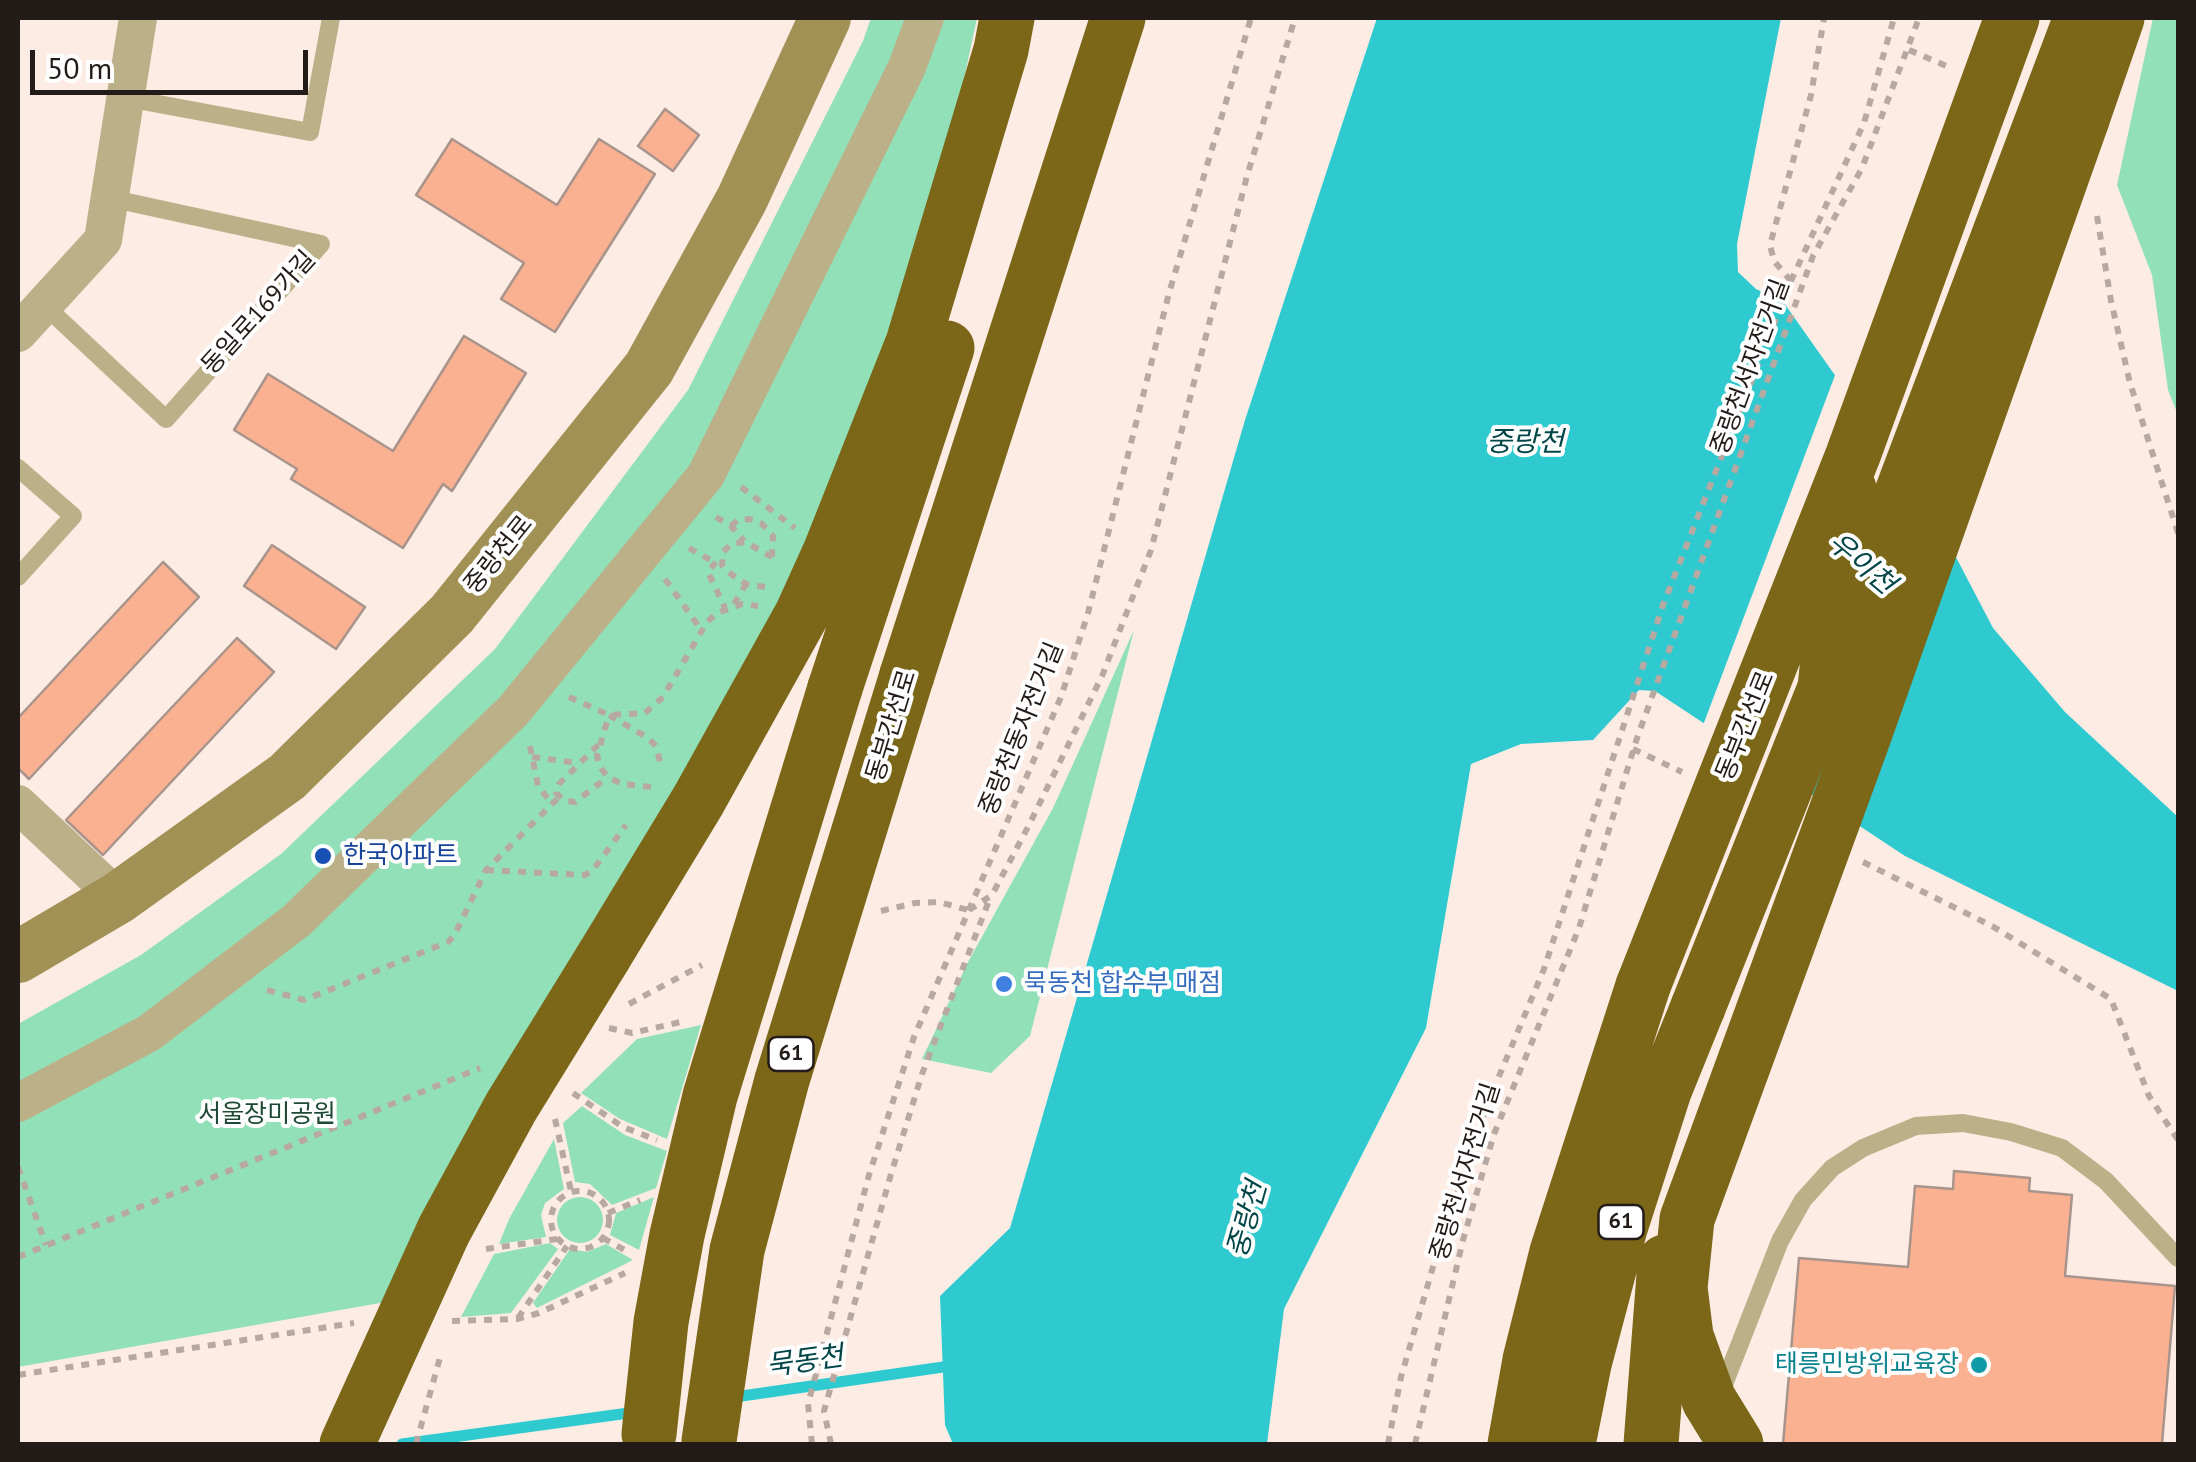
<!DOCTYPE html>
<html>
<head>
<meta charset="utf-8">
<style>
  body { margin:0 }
  #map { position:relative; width:2196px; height:1462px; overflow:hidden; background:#fdece4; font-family:"PT Sans",sans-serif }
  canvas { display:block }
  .frame { position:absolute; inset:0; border:20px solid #231b18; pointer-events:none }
  .scale { position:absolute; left:30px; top:50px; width:278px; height:45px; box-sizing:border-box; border:5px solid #231b18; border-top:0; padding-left:12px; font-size:30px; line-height:35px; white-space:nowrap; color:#231b18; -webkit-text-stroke:8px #fff; paint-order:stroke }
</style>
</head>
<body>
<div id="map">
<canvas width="2196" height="1462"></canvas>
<div class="frame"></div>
<div class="scale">50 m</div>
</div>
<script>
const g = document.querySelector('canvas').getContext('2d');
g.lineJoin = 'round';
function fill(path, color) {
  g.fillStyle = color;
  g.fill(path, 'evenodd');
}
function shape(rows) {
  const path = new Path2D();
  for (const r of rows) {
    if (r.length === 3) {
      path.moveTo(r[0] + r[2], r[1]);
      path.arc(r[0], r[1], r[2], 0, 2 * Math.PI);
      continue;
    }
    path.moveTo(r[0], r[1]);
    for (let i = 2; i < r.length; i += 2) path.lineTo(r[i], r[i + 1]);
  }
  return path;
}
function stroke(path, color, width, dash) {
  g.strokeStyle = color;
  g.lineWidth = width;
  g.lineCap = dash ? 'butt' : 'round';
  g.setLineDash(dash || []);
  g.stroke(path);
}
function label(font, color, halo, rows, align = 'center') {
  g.font = font + ' "PT Sans","Noto Sans KR",sans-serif';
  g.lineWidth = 8;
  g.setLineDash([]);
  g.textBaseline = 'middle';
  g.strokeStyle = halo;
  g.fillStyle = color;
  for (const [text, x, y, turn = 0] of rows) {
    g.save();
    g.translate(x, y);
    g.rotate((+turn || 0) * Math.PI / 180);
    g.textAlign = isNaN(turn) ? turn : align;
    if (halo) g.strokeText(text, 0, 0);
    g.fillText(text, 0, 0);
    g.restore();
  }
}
const green = shape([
  [871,18,977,18,958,107,851,461,801,584,397,1300,18,1367,18,1024,141,955,281,854,495,649,688,390,863,41],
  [2153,18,2178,18,2178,415,2168,390,2152,275,2117,185],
  [1134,630,1030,1036,991,1073,922,1059,968,962,1053,808],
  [701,1025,667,1139,620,1119,581,1093,637,1039],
  [582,1106,625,1135,667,1151,656,1188,612,1205,590,1184,575,1182,563,1123],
  [554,1139,564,1189,545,1203,541,1215,546,1237,499,1244,509,1219],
  [580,1220,23],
  [654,1197,639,1250,610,1235,616,1213],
  [550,1243,558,1249,511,1313,461,1317,494,1254],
  [606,1244,633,1260,537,1308,533,1303,570,1249,587,1252]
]);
const water = shape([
  [1377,18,1781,18,1737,244,1738,272,1756,289,1784,303,1935,517,1993,628,2065,712,2178,817,2178,991,1905,856,1655,691,1639,690,1593,740,1521,744,1471,764,1426,1028,1284,1309,1267,1444,953,1444,945,1425,940,1296,1010,1228,1245,420]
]);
const pier = shape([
  [1837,370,1921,489,1806,796,1702,728]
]);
const stream = shape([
  [728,1398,957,1365],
  [402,1444,636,1412]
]);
const building = shape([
  [665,109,699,135,673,171,638,146,665,109],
  [452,139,557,205,599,139,655,174,555,332,501,299,524,263,416,195,452,139],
  [464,336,526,373,452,491,443,484,403,548,291,479,297,469,234,430,268,374,393,451,464,336],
  [272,545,365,607,336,649,244,586,272,545],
  [163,562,199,597,29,779,18,768,18,718,163,562],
  [237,638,274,672,103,855,66,820,237,638],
  [1954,1171,2030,1178,2029,1191,2072,1195,2065,1276,2175,1286,2162,1444,1783,1444,1799,1258,1908,1267,1915,1186,1953,1189,1954,1171]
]);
const path = shape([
  [1909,50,1949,67],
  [2097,216,2111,301,2130,383,2178,533],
  [1791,281,1774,261,1770,245,1811,95,1824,18],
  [741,487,795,528],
  [716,517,731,526,744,541],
  [731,526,738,520,749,519,761,523,773,536,772,557],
  [689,548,714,562],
  [716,562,708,572,725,608],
  [665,579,702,631],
  [765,587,746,584,725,570,722,565,723,552,731,544,745,542,772,557,775,563],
  [734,604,746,584],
  [569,697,609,715,645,713,663,697,707,622,717,613,742,604,758,606],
  [598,745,559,784,556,793,565,801,575,802,608,777],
  [530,746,538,786,552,804],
  [1633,749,1682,772],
  [532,757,578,763],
  [651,787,622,784,608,777,600,767,597,756,609,715,648,738,656,746,662,769],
  [1863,862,1992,926,2111,999,2149,1096,2178,1140],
  [486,870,585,875,593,870,626,825],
  [969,910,992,895,1029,825,1102,676,1151,550,1247,176,1295,18],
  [881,911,915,903,939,902,968,910],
  [267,990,304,1000,448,942,454,936,486,870,559,797],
  [629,1004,702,965],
  [609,1028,632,1033,685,1021],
  [573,1093,623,1127,657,1140],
  [555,1119,571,1191],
  [18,1167,46,1245],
  [580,1220,29],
  [608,1213,640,1200],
  [603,1238,628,1252],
  [486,1249,557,1239],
  [18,1257,480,1068],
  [518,1318,567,1246],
  [452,1321,517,1319,539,1313,625,1273],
  [18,1375,354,1323],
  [416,1444,441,1354],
  [812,1444,808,1404,869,1175,914,1037,1061,697,1088,613,1169,293,1251,18],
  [831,1444,824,1411,891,1174,922,1074,990,898],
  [1388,1444,1401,1377,1435,1260,1487,1105,1544,969,1663,605,1791,281,1864,123,1894,18],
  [1415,1444,1463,1240,1494,1134,1579,928,1637,738,1813,256,1862,168,1919,18]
]);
const lane = shape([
  [126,98,310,132,331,18],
  [43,304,166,419,321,244,109,198],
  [18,468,73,516,18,577],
  [1721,1392,1780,1241,1803,1200,1832,1168,1863,1148,1916,1126,1963,1123,2011,1132,2062,1148,2106,1181,2178,1258]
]);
const street = shape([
  [18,333,103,240,138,18],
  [18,804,118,898],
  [18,1103,149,1033,296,921,513,711,706,475,907,67,925,18]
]);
const secondary = shape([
  [18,957,118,898,287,777,452,614,649,368,742,199,825,18]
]);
const highway = shape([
  [2082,119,2117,18],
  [1834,605,1849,489],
  [907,675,1118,18],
  [835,688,947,348],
  [604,956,698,801,802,614,831,550,913,343,1001,50,1007,18],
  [1515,1444,1530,1360,1557,1252,1643,986],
  [1568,1444,1584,1364,1620,1228,1664,1091,1698,1007],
  [1651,1444,1665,1262]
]);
const highwayBridge = shape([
  [1825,688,1845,644,2081,18],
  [1643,986,1853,455,2012,18],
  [1698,1007,1825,688,1829,649],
  [649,1434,661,1322,677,1235,710,1096,835,688],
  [709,1441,737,1250,782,1080,907,675],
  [347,1444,444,1230,511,1107,604,956],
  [1736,1444,1709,1400,1686,1336,1680,1288,1687,1219,1862,741,2082,119]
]);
const markers = [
  [323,856,10,"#1a4fb4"],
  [1004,984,10,"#3f7fe0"],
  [1979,1365,10,"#0f9aa8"]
];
const shields = [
  [791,1054,45],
  [1621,1222,45]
];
const shieldNames = [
  ["61",791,1054],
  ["61",1621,1222]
];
const streetNames = [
  ["동일로169가길",259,313,-48],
  ["중랑천서자전거길",1751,367,-70],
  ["중랑천로",499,555,-51],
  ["동부간선로",892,726,-73],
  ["동부간선로",1746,726,-68],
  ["중랑천동자전거길",1022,729,-68],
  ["중랑천서자전거길",1466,1172,-73]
];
const transitNames = [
  ["한국아파트",343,856]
];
const shopNames = [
  ["묵동천 합수부 매점",1024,984]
];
const parkNames = [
  ["서울장미공원",267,1115]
];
const cultureNames = [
  ["태릉민방위교육장",1959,1365]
];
const waterNames = [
  ["중랑천",1525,443],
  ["우이천",1861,564,40],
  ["중랑천",1248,1220,-74],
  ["묵동천",805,1362,-8]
];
fill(green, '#92e0b8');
fill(water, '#2ecacf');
fill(pier, '#fdece4');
stroke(stream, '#2ecacf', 11);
fill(building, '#fab191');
stroke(building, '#a8948b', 2.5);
stroke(path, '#b7a9a2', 6, [8, 8]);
stroke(lane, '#bcb089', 18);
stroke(street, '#bcb089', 38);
stroke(secondary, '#a29155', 52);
stroke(highway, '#7b6717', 55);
stroke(highwayBridge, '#7b6717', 55);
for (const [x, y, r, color] of markers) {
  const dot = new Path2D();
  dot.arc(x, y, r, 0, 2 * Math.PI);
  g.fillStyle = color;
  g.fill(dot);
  stroke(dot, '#fff', 4);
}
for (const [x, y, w] of shields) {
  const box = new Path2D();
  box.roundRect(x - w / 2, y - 17, w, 34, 8);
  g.fillStyle = '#fff';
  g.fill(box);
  stroke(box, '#231b18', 2.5);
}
label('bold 22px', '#231b18', null, shieldNames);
label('25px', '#231b18', '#fff', streetNames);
label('25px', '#164399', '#fff', transitNames, 'left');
label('25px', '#366cbe', '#fff', shopNames, 'left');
label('25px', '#1e4a35', '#fff', parkNames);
label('25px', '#0d838f', '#fff', cultureNames, 'right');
label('italic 28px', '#004547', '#fff', waterNames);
</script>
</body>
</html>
